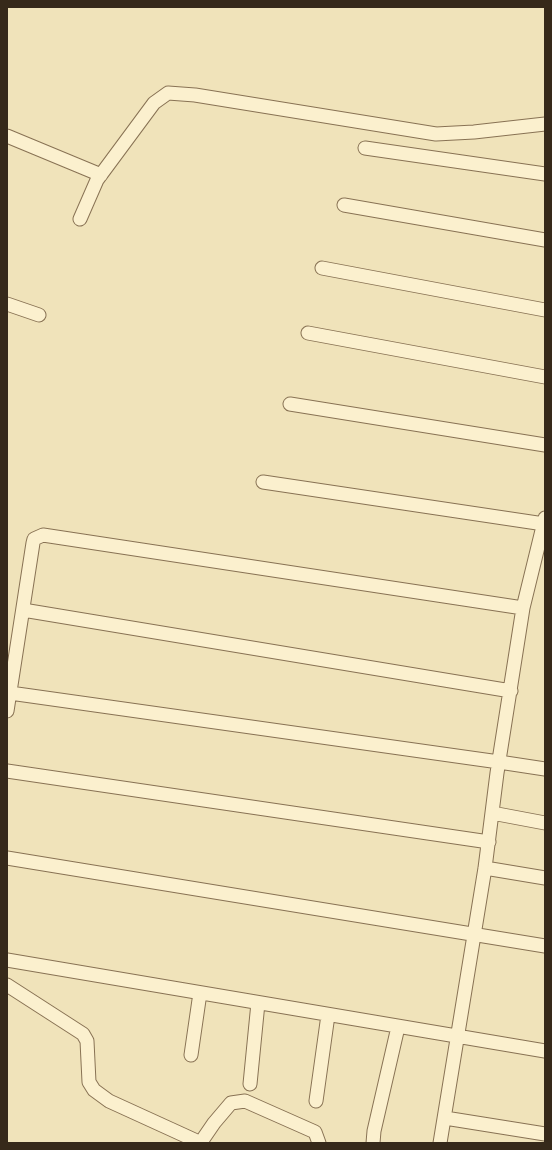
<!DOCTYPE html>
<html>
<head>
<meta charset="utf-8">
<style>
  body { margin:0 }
  #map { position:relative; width:552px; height:1150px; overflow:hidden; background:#f0e3ba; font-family:Lora,serif }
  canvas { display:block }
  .frame { position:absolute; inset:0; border:8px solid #36291a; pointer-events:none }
</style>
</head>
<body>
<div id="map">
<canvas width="552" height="1150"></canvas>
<div class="frame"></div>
</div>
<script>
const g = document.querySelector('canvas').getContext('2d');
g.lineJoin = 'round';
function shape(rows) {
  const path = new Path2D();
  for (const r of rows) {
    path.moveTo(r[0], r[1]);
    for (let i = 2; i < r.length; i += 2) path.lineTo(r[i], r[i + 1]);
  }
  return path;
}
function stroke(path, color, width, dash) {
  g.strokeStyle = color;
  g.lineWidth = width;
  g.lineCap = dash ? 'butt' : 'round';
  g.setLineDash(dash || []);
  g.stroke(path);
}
const minor = shape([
  [7,136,101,175],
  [365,148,545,174],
  [344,205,545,240],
  [80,219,97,180,154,103,168,93,195,95,436,134,474,132,545,124],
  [322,268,545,310],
  [7,304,39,315],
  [308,333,545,377],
  [290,404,545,445],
  [263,482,544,524],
  [23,610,511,691],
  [10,693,499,762,545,769],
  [7,711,33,543,34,539,43,535,523,608],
  [7,771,489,842],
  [492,813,545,823],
  [7,858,545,946],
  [485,868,545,878],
  [7,960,545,1051],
  [7,985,83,1034,87,1041,89,1082,94,1090,109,1101,201,1143],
  [191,1055,200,993],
  [250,1084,258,1003],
  [316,1101,328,1015],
  [445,1118,545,1134],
  [201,1142,214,1123,231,1103,245,1101,315,1132,319,1143],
  [373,1143,374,1131,398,1027],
  [440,1143,485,868,497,773,523,608,545,518]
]);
stroke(minor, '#887254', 15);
stroke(minor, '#fbf0ce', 13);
</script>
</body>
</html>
